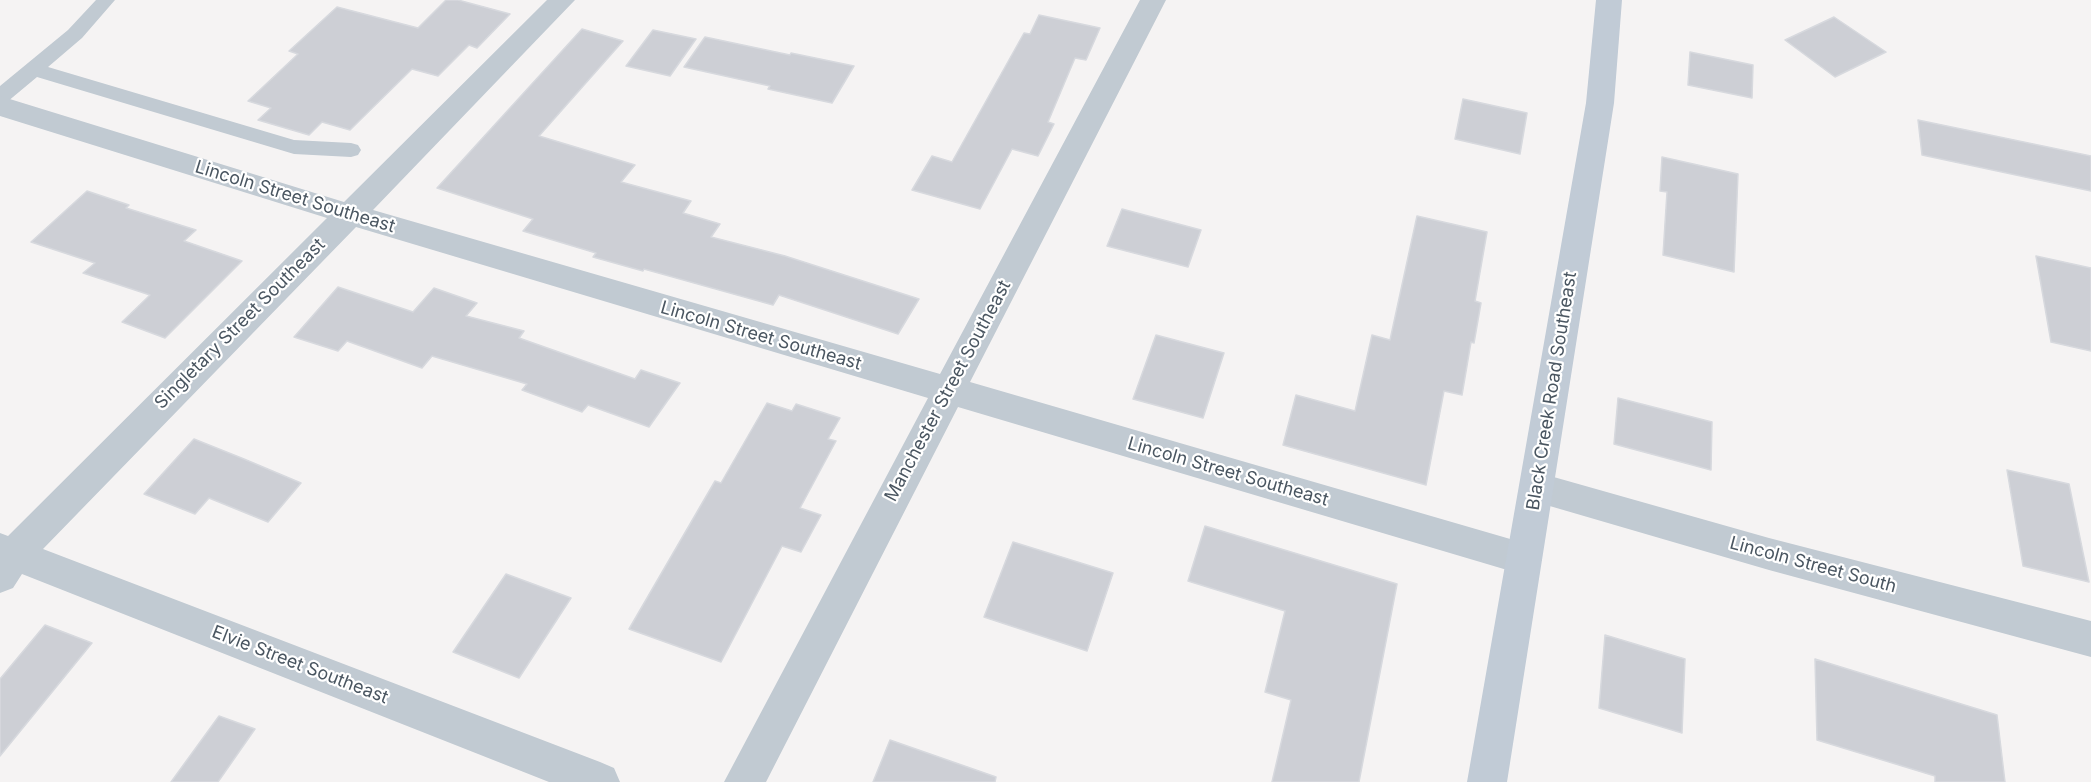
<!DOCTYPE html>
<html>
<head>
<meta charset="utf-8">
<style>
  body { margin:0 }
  canvas { display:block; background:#f5f3f3 }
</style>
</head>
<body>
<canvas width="2091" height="782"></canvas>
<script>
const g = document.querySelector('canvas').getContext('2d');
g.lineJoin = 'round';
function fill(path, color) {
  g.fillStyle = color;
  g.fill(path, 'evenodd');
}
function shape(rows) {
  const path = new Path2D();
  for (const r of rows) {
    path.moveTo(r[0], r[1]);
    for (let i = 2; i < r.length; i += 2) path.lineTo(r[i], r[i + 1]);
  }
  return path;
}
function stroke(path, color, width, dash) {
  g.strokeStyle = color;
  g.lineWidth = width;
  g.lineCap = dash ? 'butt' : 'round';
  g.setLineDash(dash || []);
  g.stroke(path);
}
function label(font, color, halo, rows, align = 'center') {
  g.font = font + ' Inter,sans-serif';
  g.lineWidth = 4.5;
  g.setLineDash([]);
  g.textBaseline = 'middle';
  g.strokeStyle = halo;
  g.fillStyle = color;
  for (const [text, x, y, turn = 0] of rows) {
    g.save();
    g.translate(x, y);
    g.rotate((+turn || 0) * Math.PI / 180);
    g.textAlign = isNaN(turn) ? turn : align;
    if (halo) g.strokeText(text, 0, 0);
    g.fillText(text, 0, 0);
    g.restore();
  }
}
const building = shape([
  [446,0,458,0,510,14,477,48,469,45,438,76,412,69,350,130,322,122,309,135,258,120,271,108,248,101,298,54,289,51,337,7,418,28,446,0],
  [1039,15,1100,28,1086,60,1075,58,1048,122,1054,124,1038,156,1012,149,980,209,912,190,932,156,952,162,1024,33,1030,34,1039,15],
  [1834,17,1886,52,1835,77,1785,40,1834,17],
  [582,29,623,41,539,136,635,165,621,182,691,201,683,213,720,224,711,237,785,256,919,299,898,334,779,295,773,305,644,269,643,271,593,257,596,253,523,231,533,219,437,188,582,29],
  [653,30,696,39,670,76,626,66,653,30],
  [705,37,790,55,791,53,854,66,832,103,768,89,770,86,684,67,705,37],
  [1690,52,1753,65,1752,98,1688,85,1690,52],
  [1463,99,1527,113,1520,154,1455,139,1463,99],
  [1918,120,2091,156,2091,191,1922,155,1918,120],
  [1662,157,1738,174,1734,272,1663,255,1667,192,1660,191,1662,157],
  [87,191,129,205,126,208,196,230,184,241,242,261,165,338,122,322,150,295,83,273,95,263,31,242,87,191],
  [1122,209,1201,230,1188,267,1107,246,1122,209],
  [1417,216,1487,232,1475,301,1481,303,1474,343,1471,342,1462,395,1444,391,1426,485,1283,445,1296,395,1355,411,1372,335,1390,340,1417,216],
  [2036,256,2091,268,2091,351,2051,342,2036,256],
  [338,287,413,312,434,288,477,303,466,316,524,331,519,338,635,379,641,370,680,383,649,427,588,405,582,412,522,390,527,384,432,356,422,368,347,341,338,351,294,337,338,287],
  [1156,335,1224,353,1203,418,1133,399,1156,335],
  [1618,398,1712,422,1711,470,1614,444,1618,398],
  [767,403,792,411,796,404,840,418,828,439,836,441,800,508,821,515,801,552,782,546,721,662,629,629,715,481,721,483,767,403],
  [194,439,244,459,301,483,268,522,209,498,195,514,144,494,194,439],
  [2007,470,2069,484,2089,582,2023,566,2007,470],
  [1205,526,1397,584,1359,782,1272,782,1291,700,1265,692,1285,611,1188,581,1205,526],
  [1013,542,1113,573,1087,651,984,617,1013,542],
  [506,574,571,598,519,678,453,652,506,574],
  [45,625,92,643,0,756,0,679,45,625],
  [1605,635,1685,659,1682,733,1599,708,1605,635],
  [1815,659,1997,715,2005,782,1935,782,1935,776,1817,740,1815,659],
  [219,716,255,729,218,782,171,782,219,716],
  [890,740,996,777,995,782,873,782,890,740]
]);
const lane = shape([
  [96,0,115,0,82,38,48,67,294,140,351,143,358,145,361,150,358,155,351,157,294,154,37,77,7,102,0,104,0,86,68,30,96,0]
]);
const street = shape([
  [547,0,575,0,373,210,940,374,1140,0,1166,0,970,382,1524,543,1537,547,1542,559,1537,571,1524,575,958,407,766,782,724,782,928,398,356,227,43,549,600,762,614,768,620,782,549,782,22,574,13,588,0,593,0,533,8,536,327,218,0,116,0,96,344,202,547,0],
  [1536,472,1769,538,2091,621,2091,657,1769,570,1536,502,1524,498,1519,487,1524,476,1536,472]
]);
const secondary = shape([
  [1596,0,1622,0,1614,103,1507,782,1467,782,1586,103,1596,0]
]);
const streetNames = [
  ["Lincoln Street Southeast",295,197,17],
  ["Singletary Street Southeast",240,324,-45],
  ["Lincoln Street Southeast",761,336,16],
  ["Manchester Street Southeast",948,391,-62],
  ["Black Creek Road Southeast",1552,391,-81],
  ["Lincoln Street Southeast",1228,472,16],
  ["Lincoln Street South",1813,565,15],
  ["Elvie Street Southeast",300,665,21]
];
fill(building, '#cdcfd5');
stroke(building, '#d7d9de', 1.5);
fill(lane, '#c1cad2');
fill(street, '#c1cad2');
fill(secondary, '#c1cbd6');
label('18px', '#4a5661', '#fff', streetNames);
</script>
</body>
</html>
